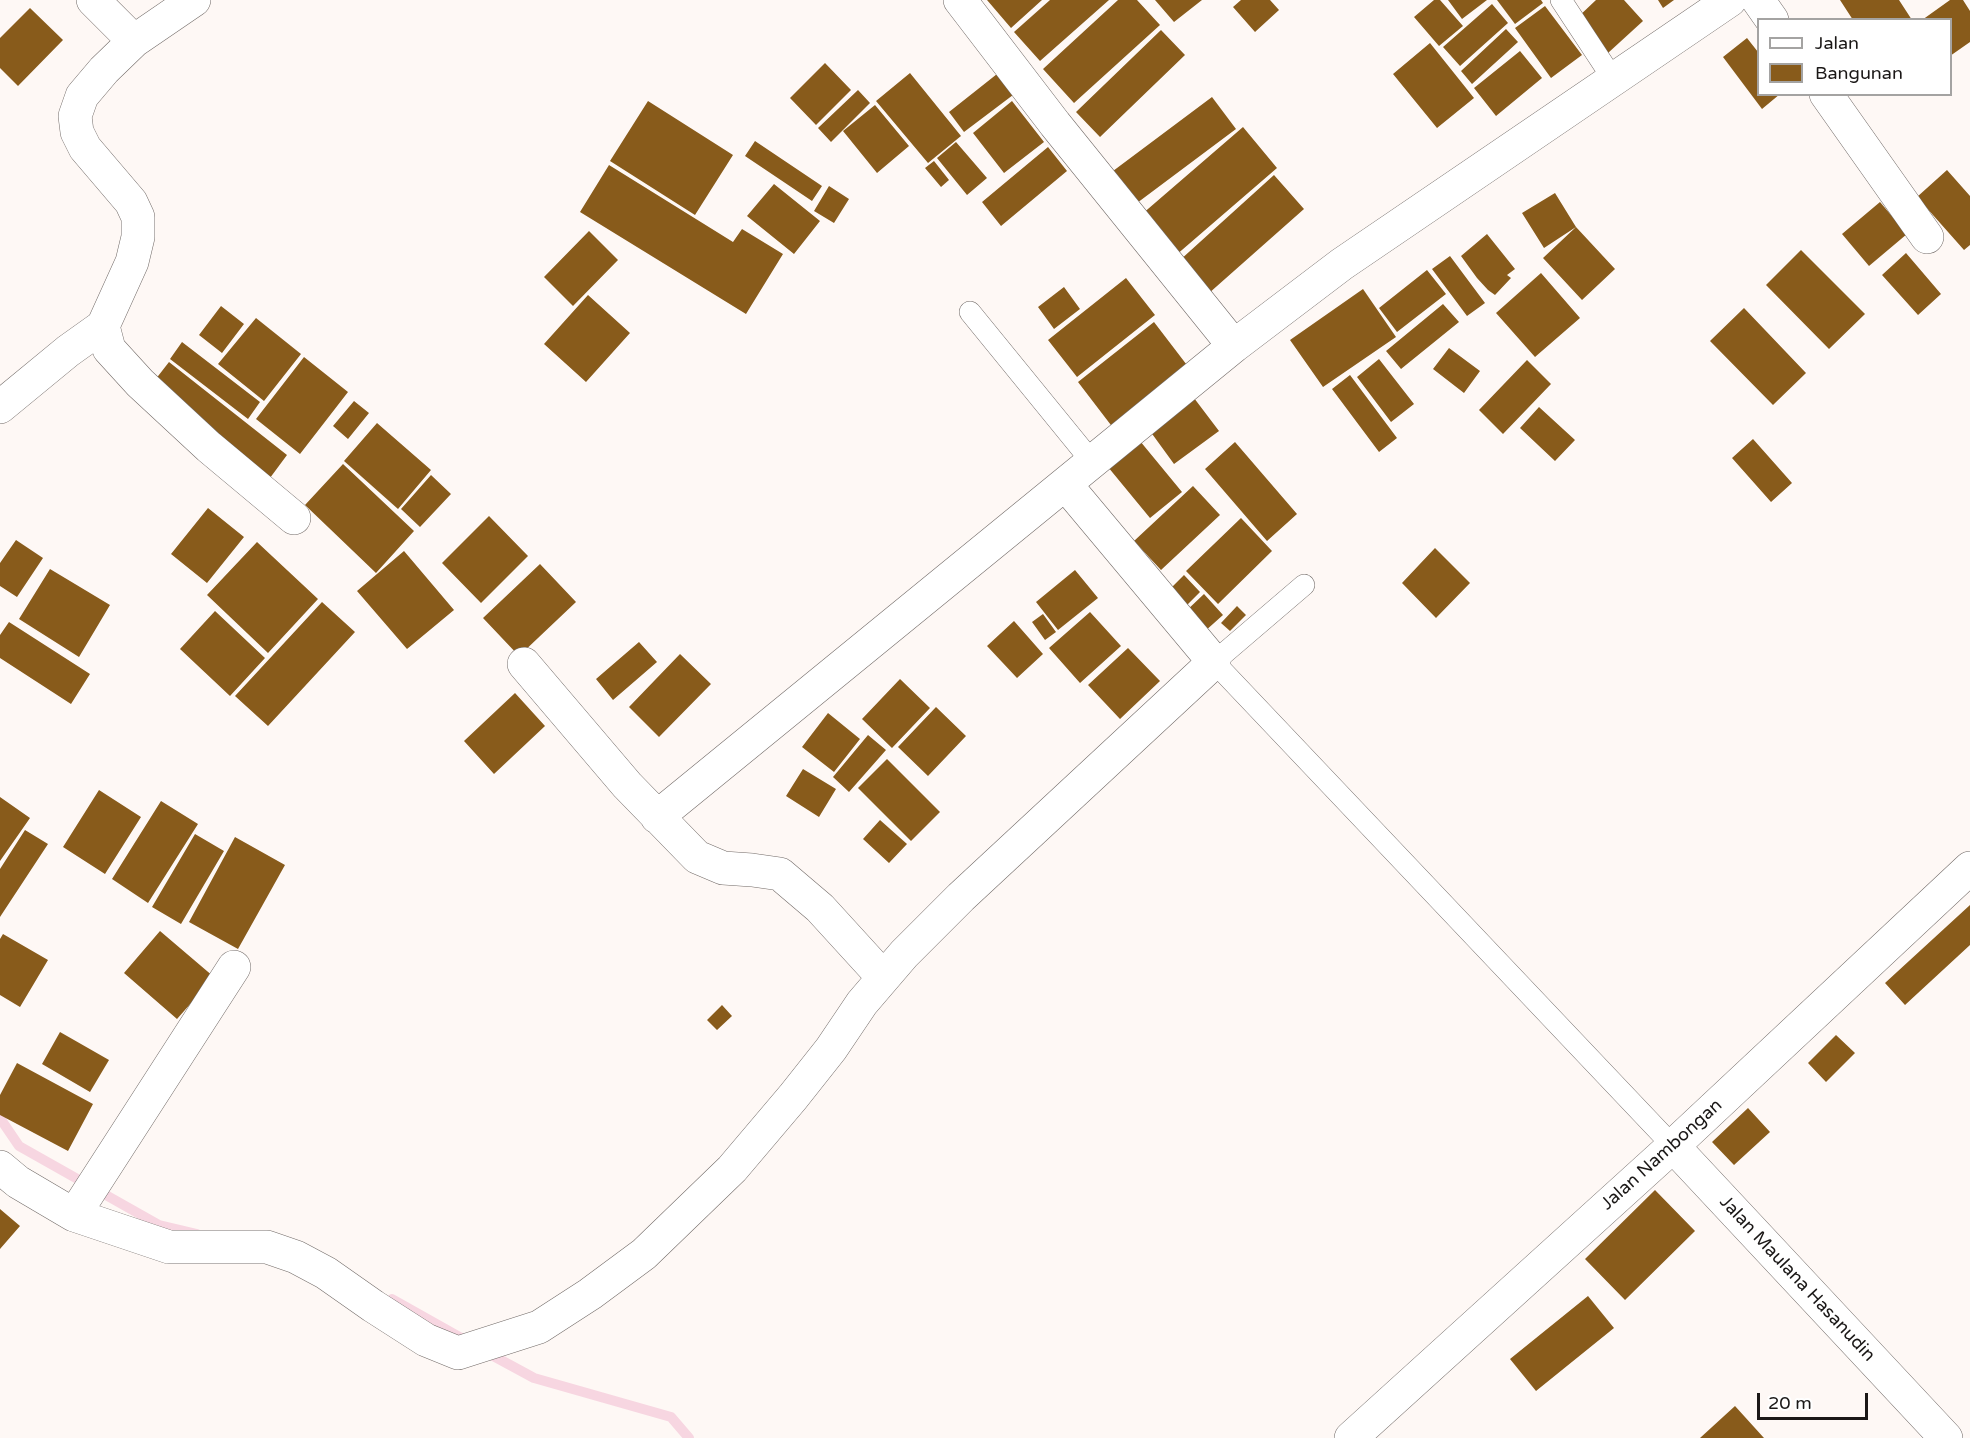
<!DOCTYPE html>
<html>
<head>
<meta charset="utf-8">
<style>
  body { margin:0 }
  #map { position:relative; width:1970px; height:1438px; overflow:hidden; background:#fef8f5; font-family:"Varela Round",sans-serif }
  canvas { display:block }
  .legend { position:absolute; left:1757px; top:18px; width:195px; height:78px; box-sizing:border-box; background:#fff; border:2px solid #a4a3a2; margin:0; padding:8px 10px; list-style:none; font-size:18px; color:#1b1817 }
  .legend li { display:flex; align-items:center; gap:12px; height:30px }
  .legend b { width:30px; border:2px solid #a4a3a2 }
  .scale { position:absolute; left:1757px; top:1393px; width:111px; height:27px; box-sizing:border-box; border:3px solid #1b1817; border-top:0; padding-left:8px; font-size:18px; line-height:21px; white-space:nowrap; color:#1b1817; -webkit-text-stroke:4px #fff; paint-order:stroke }
</style>
</head>
<body>
<div id="map">
<canvas width="1970" height="1438"></canvas>
<ul class="legend">
<li><b style="height:8px;background:#fff"></b>Jalan</li>
<li><b style="height:16px;background:#885b1b"></b>Bangunan</li>
</ul>
<div class="scale">20 m</div>
</div>
<script>
const g = document.querySelector('canvas').getContext('2d');
g.lineJoin = 'round';
function shape(rows) {
  const path = new Path2D();
  for (const r of rows) {
    path.moveTo(r[0], r[1]);
    for (let i = 2; i < r.length; i += 2) path.lineTo(r[i], r[i + 1]);
  }
  return path;
}
function stroke(path, color, width, dash) {
  g.strokeStyle = color;
  g.lineWidth = width;
  g.lineCap = dash ? 'butt' : 'round';
  g.setLineDash(dash || []);
  g.stroke(path);
}
function fill(path, color) {
  g.fillStyle = color;
  g.fill(path, 'evenodd');
}
function label(font, color, halo, rows, align = 'center') {
  g.font = font + ' "Varela Round",sans-serif';
  g.lineWidth = 6;
  g.setLineDash([]);
  g.textBaseline = 'middle';
  g.strokeStyle = halo;
  g.fillStyle = color;
  for (const [text, x, y, turn = 0] of rows) {
    g.save();
    g.translate(x, y);
    g.rotate((+turn || 0) * Math.PI / 180);
    g.textAlign = isNaN(turn) ? turn : align;
    if (halo) g.strokeText(text, 0, 0);
    g.fillText(text, 0, 0);
    g.restore();
  }
}
const stream = shape([
  [0,1118,19,1146,159,1225,197,1234],
  [392,1299,465,1340],
  [486,1352,534,1378,671,1417,689,1438]
]);
const building = shape([
  [987,0,1042,0,1011,28],
  [1050,0,1109,0,1040,61,1014,32],
  [1118,0,1137,0,1160,25,1074,103,1043,69],
  [1155,0,1202,0,1174,22],
  [1241,0,1270,0,1279,10,1255,32,1233,7],
  [1434,0,1440,0,1463,26,1439,46,1414,17],
  [1448,0,1487,0,1462,19],
  [1497,0,1541,0,1543,3,1515,24],
  [1596,0,1624,0,1643,21,1608,53,1577,18],
  [1658,0,1674,0,1663,8],
  [1840,0,1899,0,1912,20,1853,20],
  [1950,0,1963,0,1970,11,1970,42,1950,56,1950,20,1922,20],
  [1492,4,1508,23,1460,66,1443,47],
  [1545,6,1582,55,1551,78,1515,28],
  [30,8,63,40,18,86,0,68,0,38],
  [1506,29,1518,42,1472,84,1461,71],
  [1161,30,1185,55,1100,137,1076,112],
  [1747,38,1758,52,1758,94,1780,94,1762,109,1723,57],
  [1430,43,1474,98,1437,128,1393,74],
  [1520,51,1542,78,1496,116,1474,88],
  [825,63,851,90,816,125,790,98],
  [910,73,961,136,928,163,876,101],
  [997,74,1013,95,964,132,949,112],
  [858,90,870,103,831,142,818,128],
  [1212,97,1236,129,1137,203,1113,171],
  [648,101,733,155,695,215,610,161],
  [1012,101,1044,142,1004,173,973,133],
  [875,105,909,146,877,173,843,131],
  [1243,127,1277,168,1175,256,1141,215],
  [755,141,822,186,812,201,745,156],
  [956,142,987,178,967,195,937,158],
  [1048,147,1067,171,1001,226,982,202],
  [934,161,949,180,941,187,925,168],
  [609,165,733,242,742,229,783,254,746,314,580,212],
  [1947,170,1970,196,1970,245,1964,250,1917,197],
  [1274,175,1304,209,1208,294,1179,261],
  [774,184,820,221,794,254,747,216],
  [829,186,849,199,834,223,814,211],
  [1555,193,1576,227,1615,269,1582,300,1543,258,1576,227,1544,248,1522,213],
  [1880,202,1907,234,1869,266,1842,234],
  [589,231,618,260,573,306,544,277],
  [1487,234,1515,269,1507,275,1511,278,1495,295,1488,290,1477,278,1461,256],
  [1801,250,1865,314,1829,349,1766,285],
  [1906,253,1941,294,1918,315,1882,275],
  [1450,256,1485,303,1467,316,1432,269],
  [1427,270,1446,294,1397,332,1379,308],
  [1541,273,1580,318,1535,357,1496,313],
  [1126,278,1155,315,1077,377,1048,340],
  [1064,287,1080,309,1054,329,1038,307],
  [1363,289,1396,337,1323,387,1290,340],
  [588,295,630,333,586,382,544,344],
  [1443,304,1459,322,1401,369,1386,351],
  [221,306,244,324,222,353,199,335],
  [1744,308,1806,373,1773,405,1710,341],
  [256,318,301,354,264,401,218,364],
  [1154,322,1193,373,1117,433,1078,382],
  [182,342,260,402,248,419,170,359],
  [1449,348,1480,371,1464,393,1433,369],
  [304,357,348,392,300,454,256,419],
  [1379,359,1414,404,1391,422,1357,377],
  [1527,360,1551,384,1503,434,1479,410],
  [169,362,287,455,267,482,148,389],
  [1350,375,1397,438,1379,452,1332,389],
  [1194,398,1219,431,1174,464,1150,431],
  [354,401,369,413,348,439,333,426],
  [1539,407,1575,440,1555,461,1520,428],
  [377,423,431,470,398,509,344,461],
  [1753,439,1792,483,1771,502,1732,458],
  [1140,441,1182,492,1150,518,1108,467],
  [1235,442,1297,514,1267,541,1205,469],
  [343,464,414,531,376,573,305,505],
  [431,475,451,494,420,527,401,509],
  [1193,486,1220,515,1161,570,1134,541],
  [208,508,244,537,207,583,171,554],
  [489,516,528,556,481,603,442,563],
  [1241,518,1272,551,1218,604,1186,571],
  [16,540,43,558,17,597,0,586,0,563],
  [257,542,318,599,268,653,207,595],
  [1435,548,1470,583,1436,618,1402,583],
  [404,551,454,610,407,649,357,591],
  [540,564,576,602,519,656,483,618],
  [50,569,110,605,79,657,19,619],
  [1075,570,1098,598,1058,630,1036,602],
  [1184,575,1200,592,1187,605,1171,588],
  [1204,594,1223,615,1204,632,1185,612],
  [322,602,355,632,268,726,235,696],
  [1237,606,1246,615,1230,631,1221,623],
  [215,611,265,658,230,696,180,649],
  [1090,612,1121,646,1080,683,1049,648],
  [1043,614,1056,632,1045,640,1032,622],
  [1014,621,1043,654,1017,678,987,646],
  [9,622,90,674,71,704,0,658,0,635],
  [639,642,657,662,613,700,596,679],
  [1128,648,1160,681,1120,719,1088,685],
  [680,654,711,684,659,737,629,707],
  [900,679,930,708,892,748,862,719],
  [515,693,545,726,494,774,464,741],
  [936,707,966,736,928,776,898,747],
  [828,713,860,739,834,772,802,747],
  [868,735,886,750,849,792,833,777],
  [887,759,940,812,911,841,858,788],
  [803,769,836,789,819,817,786,796],
  [99,790,141,817,105,874,63,847],
  [0,797,30,818,0,861],
  [161,801,198,824,148,903,112,879],
  [880,820,907,844,889,863,863,839],
  [25,830,48,844,0,917,0,869],
  [195,834,224,851,181,924,152,907],
  [235,837,285,865,238,949,189,922],
  [1970,905,1970,945,1905,1005,1885,983],
  [160,931,214,977,177,1019,124,973],
  [3,934,48,960,20,1007,0,995,0,939],
  [722,1005,732,1016,717,1030,707,1020],
  [60,1032,109,1060,90,1092,42,1064],
  [1836,1035,1855,1053,1826,1082,1808,1063],
  [17,1063,93,1104,68,1151,0,1115,0,1095],
  [1748,1108,1770,1132,1734,1165,1712,1142],
  [1655,1190,1695,1231,1625,1300,1585,1259],
  [0,1209,20,1226,0,1249],
  [1588,1296,1614,1328,1536,1391,1510,1359],
  [1735,1406,1764,1438,1700,1438]
]);
const lane = shape([
  [1561,0,1613,79],
  [970,312,1093,463],
  [1304,585,1214,662,1673,1146]
]);
const street = shape([
  [93,0,134,41,194,0],
  [960,0,1055,124,1234,346],
  [1758,0,1772,20],
  [134,41,104,70,82,96,75,116,77,132,85,148,131,202,138,217,138,237,132,262,103,326,109,349,140,383,209,447,294,518],
  [1826,94,1927,237],
  [0,407,68,351,103,326],
  [524,664,627,785,697,857,723,868,752,870,780,874,820,908,883,977],
  [657,817,1234,346,1342,264,1730,0],
  [1673,1146,1946,1438],
  [0,1167,18,1182,74,1215,169,1247,267,1247,296,1257,326,1273,373,1306,426,1340,458,1353,539,1327,590,1294,644,1254,732,1169,793,1097,831,1049,862,1003,904,954,961,897,1214,662,1066,485],
  [74,1215,234,967],
  [1351,1438,1673,1146,1970,868]
]);
const streetNames = [
  ["Jalan Nambongan",1662,1155,-42],
  ["Jalan Maulana Hasanudin",1797,1279,47]
];
stroke(stream, '#f7d6e1', 10);
fill(building, '#885b1b');
stroke(lane, '#726b68', 22);
stroke(street, '#726b68', 34);
stroke(lane, '#fff', 21);
stroke(street, '#fff', 33);
label('18px', '#1b1817', '#fff', streetNames);
</script>
</body>
</html>
